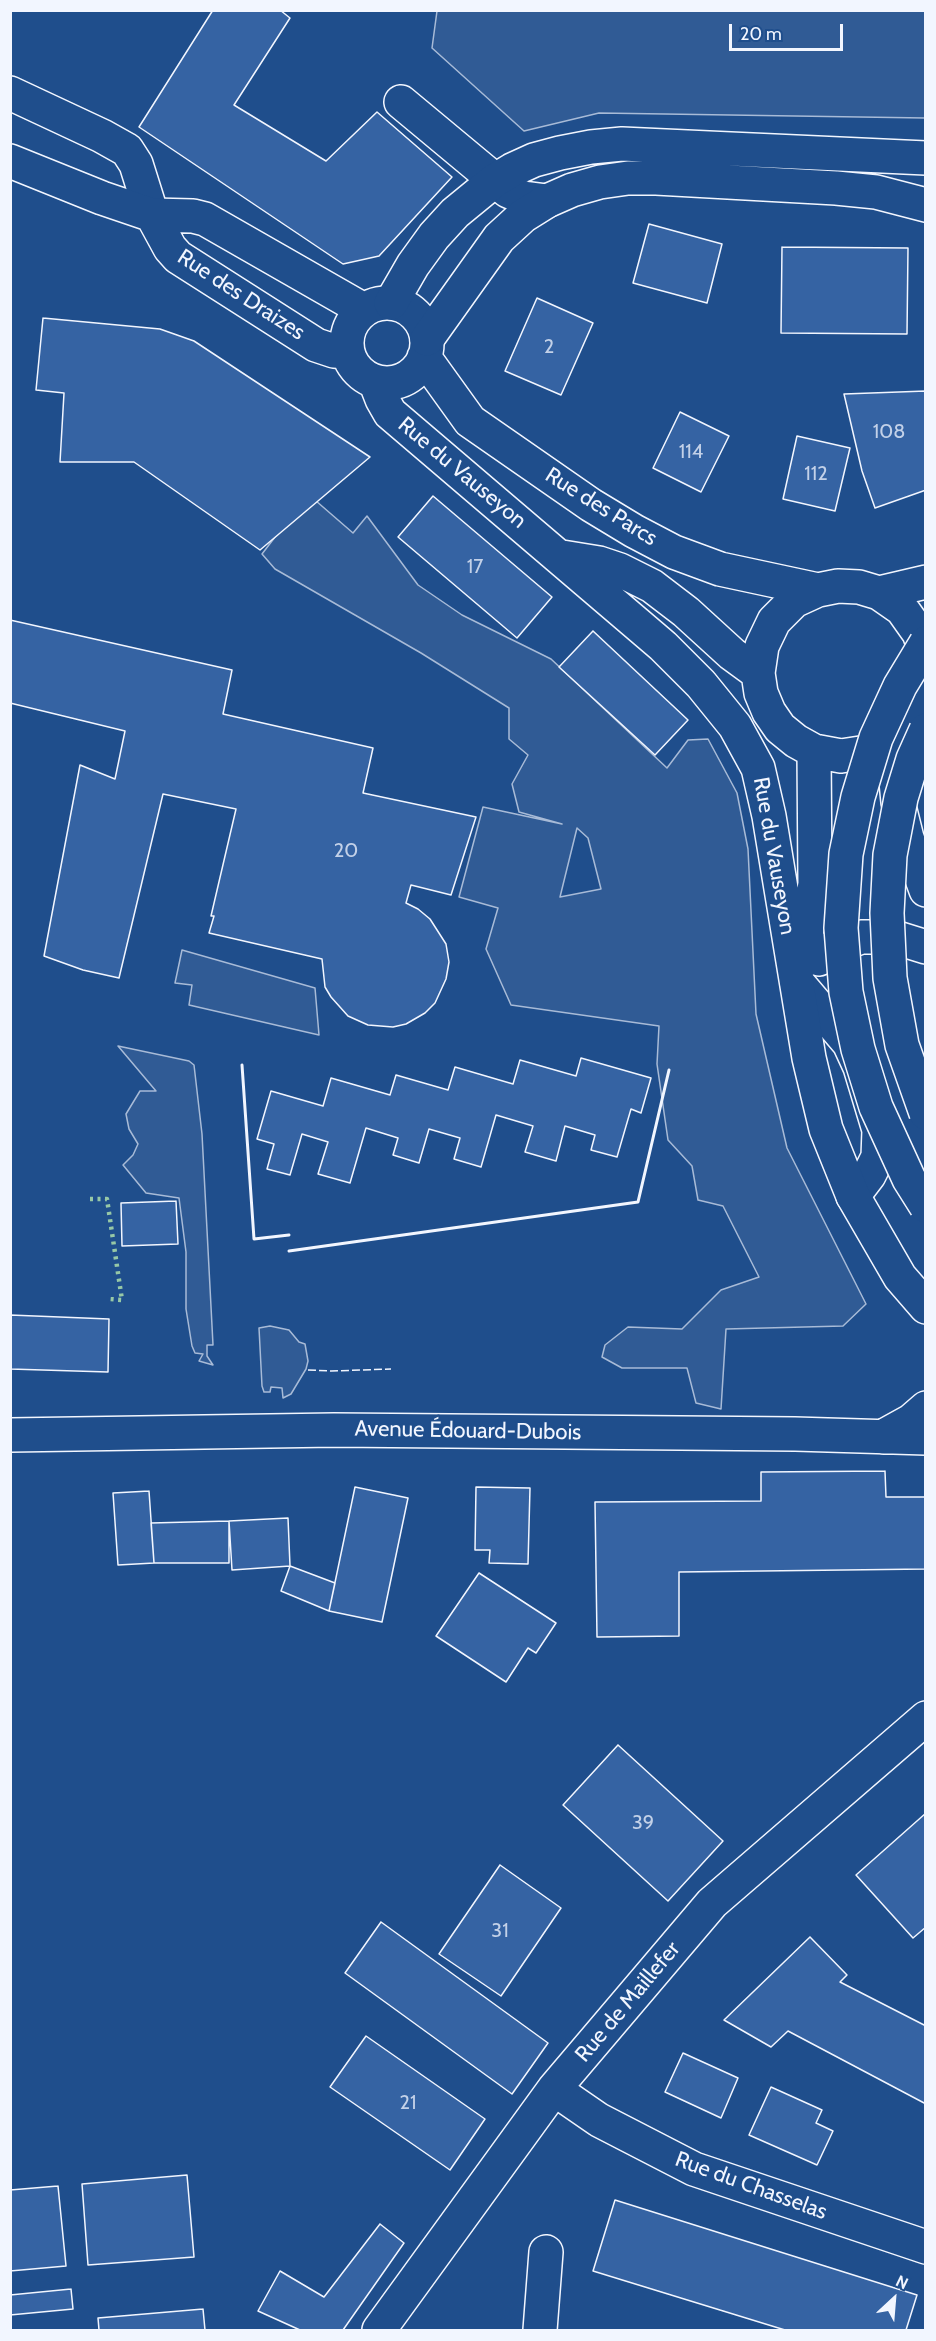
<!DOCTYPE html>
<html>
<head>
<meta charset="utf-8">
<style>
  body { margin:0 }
  #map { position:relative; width:936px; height:2341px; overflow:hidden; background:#1f4e8c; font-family:Cabin,sans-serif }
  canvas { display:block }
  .frame { position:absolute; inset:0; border:12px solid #f2f6ff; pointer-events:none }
  .north { position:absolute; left:864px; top:2269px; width:60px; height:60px; -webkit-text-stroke:4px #1f4e8c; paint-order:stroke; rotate:26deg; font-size:16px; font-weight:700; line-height:24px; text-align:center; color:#f2f6ff }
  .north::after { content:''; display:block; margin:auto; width:21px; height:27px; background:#f2f6ff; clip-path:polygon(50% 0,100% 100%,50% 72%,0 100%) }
  .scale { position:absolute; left:729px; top:24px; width:114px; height:27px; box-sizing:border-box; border:3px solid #f2f6ff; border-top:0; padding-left:8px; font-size:18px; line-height:21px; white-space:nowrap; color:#f2f6ff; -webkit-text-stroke:4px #1f4e8c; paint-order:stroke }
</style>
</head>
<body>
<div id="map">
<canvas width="936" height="2341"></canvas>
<div class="frame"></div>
<div class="north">N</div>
<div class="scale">20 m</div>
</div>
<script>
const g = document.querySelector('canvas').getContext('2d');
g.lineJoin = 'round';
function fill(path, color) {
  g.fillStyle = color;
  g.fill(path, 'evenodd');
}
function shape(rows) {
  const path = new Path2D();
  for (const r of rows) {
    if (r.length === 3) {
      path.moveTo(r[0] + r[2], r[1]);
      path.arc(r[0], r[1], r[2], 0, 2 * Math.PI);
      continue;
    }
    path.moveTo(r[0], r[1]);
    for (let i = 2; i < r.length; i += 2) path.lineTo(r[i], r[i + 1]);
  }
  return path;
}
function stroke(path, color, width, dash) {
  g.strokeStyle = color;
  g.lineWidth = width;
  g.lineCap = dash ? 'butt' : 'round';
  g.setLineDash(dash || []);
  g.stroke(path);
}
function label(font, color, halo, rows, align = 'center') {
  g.font = font + ' Cabin,sans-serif';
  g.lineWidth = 4.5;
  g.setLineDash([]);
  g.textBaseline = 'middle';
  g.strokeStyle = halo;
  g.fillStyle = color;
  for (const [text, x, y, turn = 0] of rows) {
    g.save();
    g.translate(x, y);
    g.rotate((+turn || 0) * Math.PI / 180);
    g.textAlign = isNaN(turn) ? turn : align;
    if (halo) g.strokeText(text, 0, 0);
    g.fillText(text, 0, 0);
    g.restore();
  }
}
const built = shape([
  [437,11,925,11,925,118,599,113,524,131,432,48,437,11],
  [308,494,353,533,367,516,418,585,462,615,551,659,667,768,688,740,708,739,737,793,748,849,756,1014,787,1148,866,1304,843,1326,726,1329,721,1409,696,1403,687,1368,622,1368,602,1357,605,1345,628,1327,682,1329,721,1290,759,1277,723,1206,698,1200,692,1166,668,1140,657,1064,659,1026,511,1005,486,949,498,908,459,897,483,807,562,824,519,812,512,784,528,755,509,739,509,708,421,653,275,569,262,554,308,494],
  [577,828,588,838,601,889,560,897,577,828],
  [182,950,315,988,319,1035,189,1005,192,985,175,983,182,950],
  [118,1046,189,1061,194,1065,202,1134,213,1345,207,1345,207,1356,213,1365,199,1361,203,1354,195,1353,192,1346,186,1309,186,1252,179,1198,146,1193,123,1165,133,1155,138,1144,129,1129,126,1114,140,1091,156,1091,118,1046],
  [270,1326,289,1330,299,1342,305,1344,308,1361,306,1369,291,1394,283,1398,282,1388,271,1387,270,1392,264,1392,262,1386,259,1328,270,1326]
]);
const building = shape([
  [213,10,280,10,290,18,234,105,326,161,377,112,452,177,379,256,343,264,139,127,213,10],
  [649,224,722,244,707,303,633,283,649,224],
  [782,247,908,248,907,334,781,333,782,247],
  [537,298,593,323,561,395,505,371,537,298],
  [43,318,160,329,194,341,370,457,260,550,134,462,60,462,64,393,36,390,43,318],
  [926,391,926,490,875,508,862,471,844,394,926,391],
  [680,412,729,436,701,492,653,468,680,412],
  [797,436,850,448,835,511,783,499,797,436],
  [433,496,552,597,517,638,398,537,433,496],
  [10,620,232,670,223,714,373,748,363,793,476,817,451,895,411,885,406,903,418,909,430,919,446,944,449,962,446,979,435,1003,425,1013,406,1024,393,1027,368,1025,348,1016,331,997,325,987,322,959,209,933,214,916,211,916,236,809,163,794,119,978,83,970,44,956,80,765,115,779,125,731,10,703,10,620],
  [593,631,688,720,655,755,559,667,593,631],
  [581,1058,651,1078,641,1113,631,1109,617,1157,591,1150,595,1135,565,1126,556,1161,525,1152,533,1126,496,1115,481,1167,454,1159,460,1138,429,1129,419,1163,393,1155,398,1138,366,1128,350,1183,318,1174,328,1142,302,1134,290,1175,267,1169,274,1144,257,1139,271,1091,323,1106,331,1078,390,1095,396,1075,448,1090,455,1067,513,1084,520,1060,576,1076,581,1058],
  [176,1201,178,1244,122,1246,121,1203,176,1201],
  [10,1315,109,1319,108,1372,10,1369,10,1315],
  [885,1471,886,1497,926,1497,926,1569,679,1572,679,1636,597,1637,595,1502,761,1501,761,1472,885,1471],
  [355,1487,408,1498,382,1622,329,1611,355,1487],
  [476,1487,530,1488,528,1564,489,1563,490,1550,475,1550,476,1487],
  [149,1491,154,1563,118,1565,113,1493,149,1491],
  [288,1518,290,1566,232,1570,229,1521,288,1518],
  [229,1521,229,1563,154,1563,151,1523,229,1521],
  [290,1566,335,1583,329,1611,281,1591,290,1566],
  [479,1573,556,1623,536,1653,528,1648,506,1682,436,1636,479,1573],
  [618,1745,723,1841,668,1901,563,1805,618,1745],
  [926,1813,926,1927,913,1938,856,1875,926,1813],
  [500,1865,561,1908,501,1996,439,1954,500,1865],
  [381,1922,548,2043,512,2094,345,1973,381,1922],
  [810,1937,847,1975,840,1982,926,2026,926,2104,788,2031,771,2047,724,2020,810,1937],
  [366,2036,485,2119,450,2170,330,2087,366,2036],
  [683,2053,738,2078,721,2118,665,2092,683,2053],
  [771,2087,822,2110,816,2123,833,2131,817,2165,749,2135,771,2087],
  [187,2175,194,2257,88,2265,82,2184,187,2175],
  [58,2186,66,2266,10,2271,10,2190,58,2186],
  [615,2200,917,2295,906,2330,785,2330,593,2271,615,2200],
  [380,2224,404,2243,343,2330,300,2330,258,2311,280,2271,324,2297,380,2224],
  [71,2289,73,2309,10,2315,10,2295,71,2289],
  [203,2309,205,2330,99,2330,98,2318,203,2309]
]);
const minor = shape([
  [10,93,102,136,127,150,136,164,152,215],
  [401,102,508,191,524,198,547,201],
  [797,982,849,1043,860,1067,879,1130,878,1157,869,1175,853,1196],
  [10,1435,334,1430,795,1434,926,1438],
  [882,1437,911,1421,926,1408],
  [554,2089,599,2120,694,2169,926,2247],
  [379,2330,554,2089,712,1903,926,1718],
  [540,2330,546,2252]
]);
const major = shape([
  [10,161,102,198,152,215,193,216,205,219,364,310],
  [152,215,170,248,178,257,316,345,334,351,348,352],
  [387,343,40],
  [424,357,470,421,591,505,634,531,674,552,720,569,818,590],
  [375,381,382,399,390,413,663,646,701,684,735,726,758,768,769,816,809,1058,826,1129,853,1196,900,1277,926,1307],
  [562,557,599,563,620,570,652,586,686,612,732,654,758,673],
  [879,593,926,582],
  [926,653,919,633,902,609,879,593,859,587,838,586,818,590,794,601,774,621,762,646,758,673,761,693,769,712,780,728,796,741,814,751,841,756,867,752,892,741,911,722,926,692],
  [892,741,898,802,907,838,926,890],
  [819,959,827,950,861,937,894,937,926,947],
  [801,963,815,884,814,751]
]);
const highway = shape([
  [391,303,413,265,434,236,455,213,494,181,512,170,534,160,560,153,591,147,622,144,926,158],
  [427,339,499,238,523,216,547,201,572,190,600,182,628,178,656,178,836,188,876,192,926,205]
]);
const highwayBridge = shape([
  [926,643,900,686,876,738,858,797,846,854,841,928,846,992,858,1049,876,1107,909,1179,926,1206],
  [926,730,913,759,901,798,890,855,887,913,890,978,902,1045,926,1113]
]);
const hedge = shape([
  [90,1199,107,1199,122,1300,109,1299]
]);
const fence = shape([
  [308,1370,331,1371,391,1369]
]);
const wall = shape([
  [242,1065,254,1239,289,1235],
  [289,1251,638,1202,669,1070]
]);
const numberNames = [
  ["2",549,347],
  ["108",889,432],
  ["114",691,452],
  ["112",816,474],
  ["17",475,567],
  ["20",346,851],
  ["39",643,1823],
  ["31",500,1931],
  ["21",408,2103]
];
const streetNames = [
  ["Rue des Draizes",241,295,33],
  ["Rue du Vauseyon",462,473,40],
  ["Rue des Parcs",601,507,32],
  ["Rue du Vauseyon",774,856,80],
  ["Avenue Édouard-Dubois",468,1431,1],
  ["Rue de Maillefer",628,2002,-50],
  ["Rue du Chasselas",751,2186,20]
];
fill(built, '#305b95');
stroke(built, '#a8bbd7', 1.5);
fill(building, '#3563a3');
stroke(building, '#f2f6ff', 1.5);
stroke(minor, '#f2f6ff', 36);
stroke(major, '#f2f6ff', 36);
stroke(highway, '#f2f6ff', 36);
stroke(minor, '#1f4e8c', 33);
stroke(major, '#1f4e8c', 33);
stroke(highway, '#1f4e8c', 33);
stroke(highwayBridge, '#f2f6ff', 36, []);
stroke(highwayBridge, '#1f4e8c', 33);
stroke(hedge, '#97c8a6', 4.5, [3, 4.5]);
stroke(fence, '#f2f6ff', 1.5, [8, 3]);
stroke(wall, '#f2f6ff', 3);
label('20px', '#c3d1e8', null, numberNames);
label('22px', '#f2f6ff', '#1f4e8c', streetNames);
</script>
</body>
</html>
